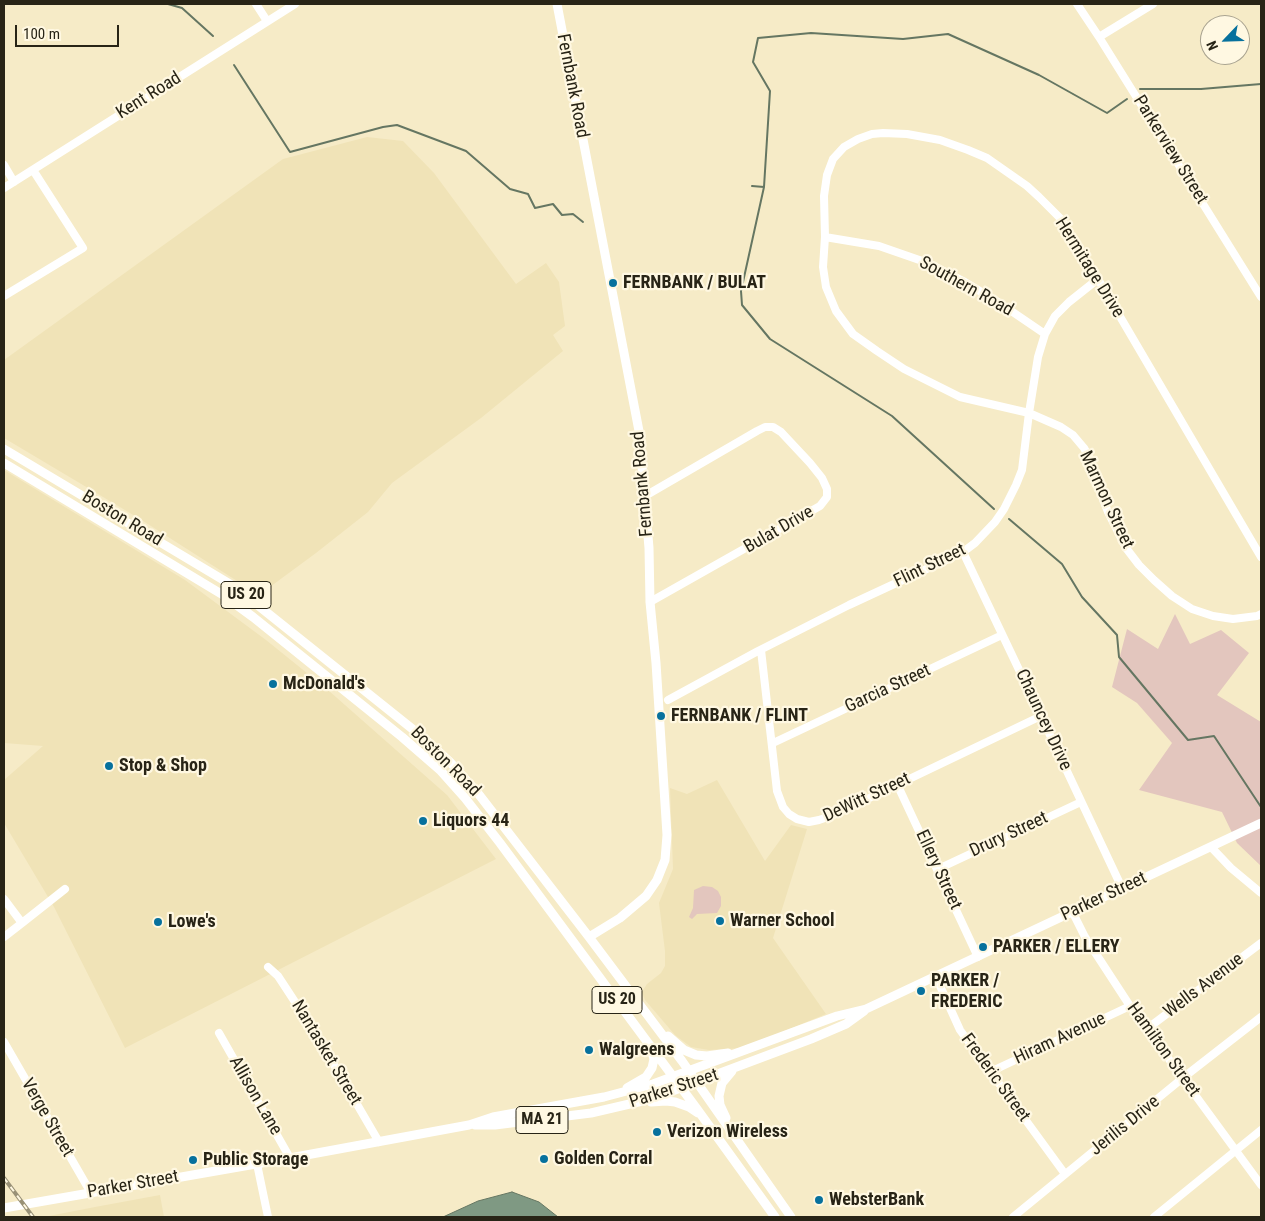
<!DOCTYPE html>
<html>
<head>
<meta charset="utf-8">
<style>
  body { margin:0 }
  #map { position:relative; width:1265px; height:1221px; overflow:hidden; background:#f6ebc7; font-family:"Roboto Condensed",sans-serif }
  canvas { display:block }
  .frame { position:absolute; inset:0; border:5px solid #282416; pointer-events:none }
  .north { position:absolute; left:1200px; top:15px; width:50px; height:50px; box-sizing:border-box; background:#fff8e2; border:1px solid #a9a390; border-radius:50%; rotate:246deg; font-size:14px; font-weight:700; line-height:20px; text-align:center; color:#282416 }
  .north::after { content:''; display:block; margin:auto; width:18px; height:22px; background:#07719d; clip-path:polygon(50% 0,100% 100%,50% 72%,0 100%) }
  .scale { position:absolute; left:15px; top:25px; width:104px; height:22px; box-sizing:border-box; border:2px solid #282416; border-top:0; padding-left:6px; font-size:15px; line-height:18px; white-space:nowrap; color:#282416; -webkit-text-stroke:4px #fff8e2; paint-order:stroke }
</style>
</head>
<body>
<div id="map">
<canvas width="1265" height="1221"></canvas>
<div class="frame"></div>
<div class="north">N</div>
<div class="scale">100 m</div>
</div>
<script>
const g = document.querySelector('canvas').getContext('2d');
g.lineJoin = 'round';
function fill(path, color) {
  g.fillStyle = color;
  g.fill(path, 'evenodd');
}
function shape(rows) {
  const path = new Path2D();
  for (const r of rows) {
    path.moveTo(r[0], r[1]);
    for (let i = 2; i < r.length; i += 2) path.lineTo(r[i], r[i + 1]);
  }
  return path;
}
function stroke(path, color, width, dash) {
  g.strokeStyle = color;
  g.lineWidth = width;
  g.lineCap = dash ? 'butt' : 'round';
  g.setLineDash(dash || []);
  g.stroke(path);
}
function label(font, color, halo, rows, align = 'center') {
  g.font = font + ' "Roboto Condensed",sans-serif';
  g.lineWidth = 4.5;
  g.setLineDash([]);
  g.textBaseline = 'middle';
  g.strokeStyle = halo;
  g.fillStyle = color;
  for (const [text, x, y, turn = 0] of rows) {
    g.save();
    g.translate(x, y);
    g.rotate((+turn || 0) * Math.PI / 180);
    g.textAlign = isNaN(turn) ? turn : align;
    if (halo) g.strokeText(text, 0, 0);
    g.fillText(text, 0, 0);
    g.restore();
  }
}
const built = shape([
  [367,137,403,141,434,173,516,284,546,263,559,282,565,326,553,335,563,351,481,418,392,483,368,512,316,553,259,595,140,519,4,438,4,360,283,159],
  [4,470,185,580,266,640,328,690,447,795,496,859,125,1048,54,907,4,823,4,780,43,746,4,743],
  [717,780,765,861,791,825,807,829,773,938,826,1014,743,1048,709,1050,691,1047,675,1035,645,1000,642,992,647,984,661,973,665,966,665,951,659,903,673,869,670,788,687,794],
  [160,1195,164,1217,44,1217,95,1207]
]);
const green = shape([
  [1175,614,1190,644,1221,630,1249,653,1217,695,1261,722,1261,866,1237,843,1222,812,1139,790,1172,743,1137,703,1112,687,1127,629,1158,649],
  [703,886,712,887,718,891,721,897,721,906,717,913,697,914,692,919,689,917,693,908,694,890]
]);
const water = shape([
  [512,1192,539,1202,558,1217,443,1217,478,1201,512,1192]
]);
const stream = shape([
  [168,4,182,8,213,36],
  [234,65,290,152,383,127,397,125,466,151,510,189,528,194,535,208,553,204,562,215,573,214,583,222],
  [1140,89,1201,89,1261,84],
  [752,186,764,187],
  [994,509,892,416,770,339,742,305,741,291,764,187,770,91,753,62,758,38,811,33,903,39,948,34,1039,75,1107,113,1127,99],
  [1009,519,1062,564,1082,597,1117,635,1119,657,1188,740,1214,736,1261,807]
]);
const minor = shape([
  [256,4,267,21],
  [1077,4,1099,37,1261,297],
  [1099,37,1153,4],
  [4,165,14,182],
  [4,188,295,4],
  [825,237,879,246,928,263,963,281,998,302,1045,334],
  [4,296,83,248,33,170],
  [645,496,757,431,765,427,773,427,781,432,810,463,822,478,827,489,827,497,820,506,650,602],
  [963,552,1041,716,1122,888],
  [1261,557,1098,279,1061,219,1039,197,1027,186,987,158,968,150,940,140,907,134,883,133,872,134,858,139,844,147,833,159,827,175,824,196,825,237,823,267,826,287,836,311,853,334,877,351,904,369,960,397,1029,413,1061,427,1073,435,1084,448,1091,461,1096,481,1108,512,1126,548,1139,565,1154,580,1172,596,1192,609,1213,616,1233,619,1257,616,1261,614],
  [761,650,777,791,783,807,789,814,797,819,809,822,819,820,836,814,1041,716],
  [668,700,758,651,849,605,963,552,975,543,995,522,1004,509,1016,485,1022,470,1029,413,1038,357,1045,334,1055,316,1069,302,1098,279],
  [773,743,1002,635],
  [897,784,978,957],
  [1211,847,1231,868,1261,893],
  [938,869,1081,802],
  [4,899,22,923,4,937],
  [1072,911,1085,937,1130,1006,1261,1185],
  [22,923,65,889],
  [268,967,278,976,299,1008,330,1058,379,1142],
  [936,977,960,1030,1065,1174],
  [1148,1028,1261,943],
  [219,1033,290,1158],
  [4,1042,91,1193],
  [990,1072,1130,1006],
  [257,1164,268,1217],
  [1013,1217,1184,1077,1261,1017],
  [1154,1217,1261,1130]
]);
const major = shape([
  [557,4,639,431,649,548,650,602,656,663,667,835,665,860,657,880,646,896,620,918,589,937],
  [4,449,235,587,425,739,450,762,477,792,589,937,682,1061,791,1217],
  [4,463,223,595,253,617,402,737,440,770,465,798,500,843,697,1109,775,1217],
  [668,1036,684,1050,696,1055,707,1056,728,1053],
  [627,1088,646,1077,652,1068,654,1059,651,1049],
  [651,1102,666,1101,675,1102,689,1107,698,1113],
  [726,1118,720,1105,719,1096,722,1083,732,1071],
  [475,1125,495,1125,591,1113,651,1099,811,1039,846,1024,864,1011],
  [4,1208,290,1158,469,1125,493,1117,604,1097,653,1084,837,1016,866,1009,1261,823]
]);
const rail = shape([
  [4,1178,33,1217]
]);
const markers = [
  [613,283,5,"#07719d"],
  [273,684,5,"#07719d"],
  [661,716,5,"#07719d"],
  [109,766,5,"#07719d"],
  [423,821,5,"#07719d"],
  [720,921,5,"#07719d"],
  [158,922,5,"#07719d"],
  [983,947,5,"#07719d"],
  [921,991,5,"#07719d"],
  [589,1050,5,"#07719d"],
  [657,1132,5,"#07719d"],
  [544,1159,5,"#07719d"],
  [193,1160,5,"#07719d"],
  [819,1200,5,"#07719d"]
];
const shields = [
  [246,595,50],
  [617,1000,50],
  [542,1120,52]
];
const shieldNames = [
  ["US 20",246,595],
  ["US 20",617,1000],
  ["MA 21",542,1120]
];
const streetNames = [
  ["Fernbank Road",572,86,79],
  ["Kent Road",149,96,-32],
  ["Parkerview Street",1170,150,58],
  ["Hermitage Drive",1089,268,58],
  ["Southern Road",966,287,29],
  ["Fernbank Road",643,484,-95],
  ["Marmon Street",1106,500,65],
  ["Boston Road",122,519,31],
  ["Bulat Drive",779,530,-30],
  ["Flint Street",930,566,-26],
  ["Garcia Street",888,689,-25],
  ["Chauncey Drive",1043,720,65],
  ["Boston Road",445,762,45],
  ["DeWitt Street",867,798,-25],
  ["Drury Street",1009,835,-25],
  ["Ellery Street",938,870,65],
  ["Parker Street",1104,897,-25],
  ["Wells Avenue",1204,986,-37],
  ["Hiram Avenue",1060,1039,-25],
  ["Hamilton Street",1163,1050,54],
  ["Nantasket Street",326,1053,59],
  ["Frederic Street",995,1078,54],
  ["Parker Street",674,1089,-18],
  ["Allison Lane",255,1096,60],
  ["Verge Street",47,1118,60],
  ["Jerilis Drive",1125,1126,-39],
  ["Parker Street",133,1185,-10]
];
const poiNames = [
  ["FERNBANK / BULAT",623,283],
  ["McDonald's",283,684],
  ["FERNBANK / FLINT",671,716],
  ["Stop & Shop",119,766],
  ["Liquors 44",433,821],
  ["Warner School",730,921],
  ["Lowe's",168,922],
  ["PARKER / ELLERY",993,947],
  ["PARKER /",931,981],
  ["FREDERIC",931,1002],
  ["Walgreens",599,1050],
  ["Verizon Wireless",667,1132],
  ["Golden Corral",554,1159],
  ["Public Storage",203,1160],
  ["WebsterBank",829,1200]
];
fill(built, '#f0e3b7');
fill(green, '#e3c6be');
fill(water, '#7f9983');
stroke(water, '#657662', 1);
stroke(stream, '#657662', 2);
stroke(minor, '#fff', 8);
stroke(major, '#fff', 9);
stroke(rail, '#999177', 4);
stroke(rail, '#fff8e2', 2, [5.5]);
for (const [x, y, r, color] of markers) {
  const dot = new Path2D();
  dot.arc(x, y, r, 0, 2 * Math.PI);
  g.fillStyle = color;
  g.fill(dot);
  stroke(dot, '#fff8e2', 2);
}
for (const [x, y, w] of shields) {
  const box = new Path2D();
  box.roundRect(x - w / 2, y - 13.5, w, 27, 4);
  g.fillStyle = '#fff8e2';
  g.fill(box);
  stroke(box, '#282416', 1);
}
label('bold 16px', '#282416', null, shieldNames);
label('18px', '#282416', '#fff8e2', streetNames);
label('bold 18px', '#282416', '#fff8e2', poiNames, 'left');
</script>
</body>
</html>
